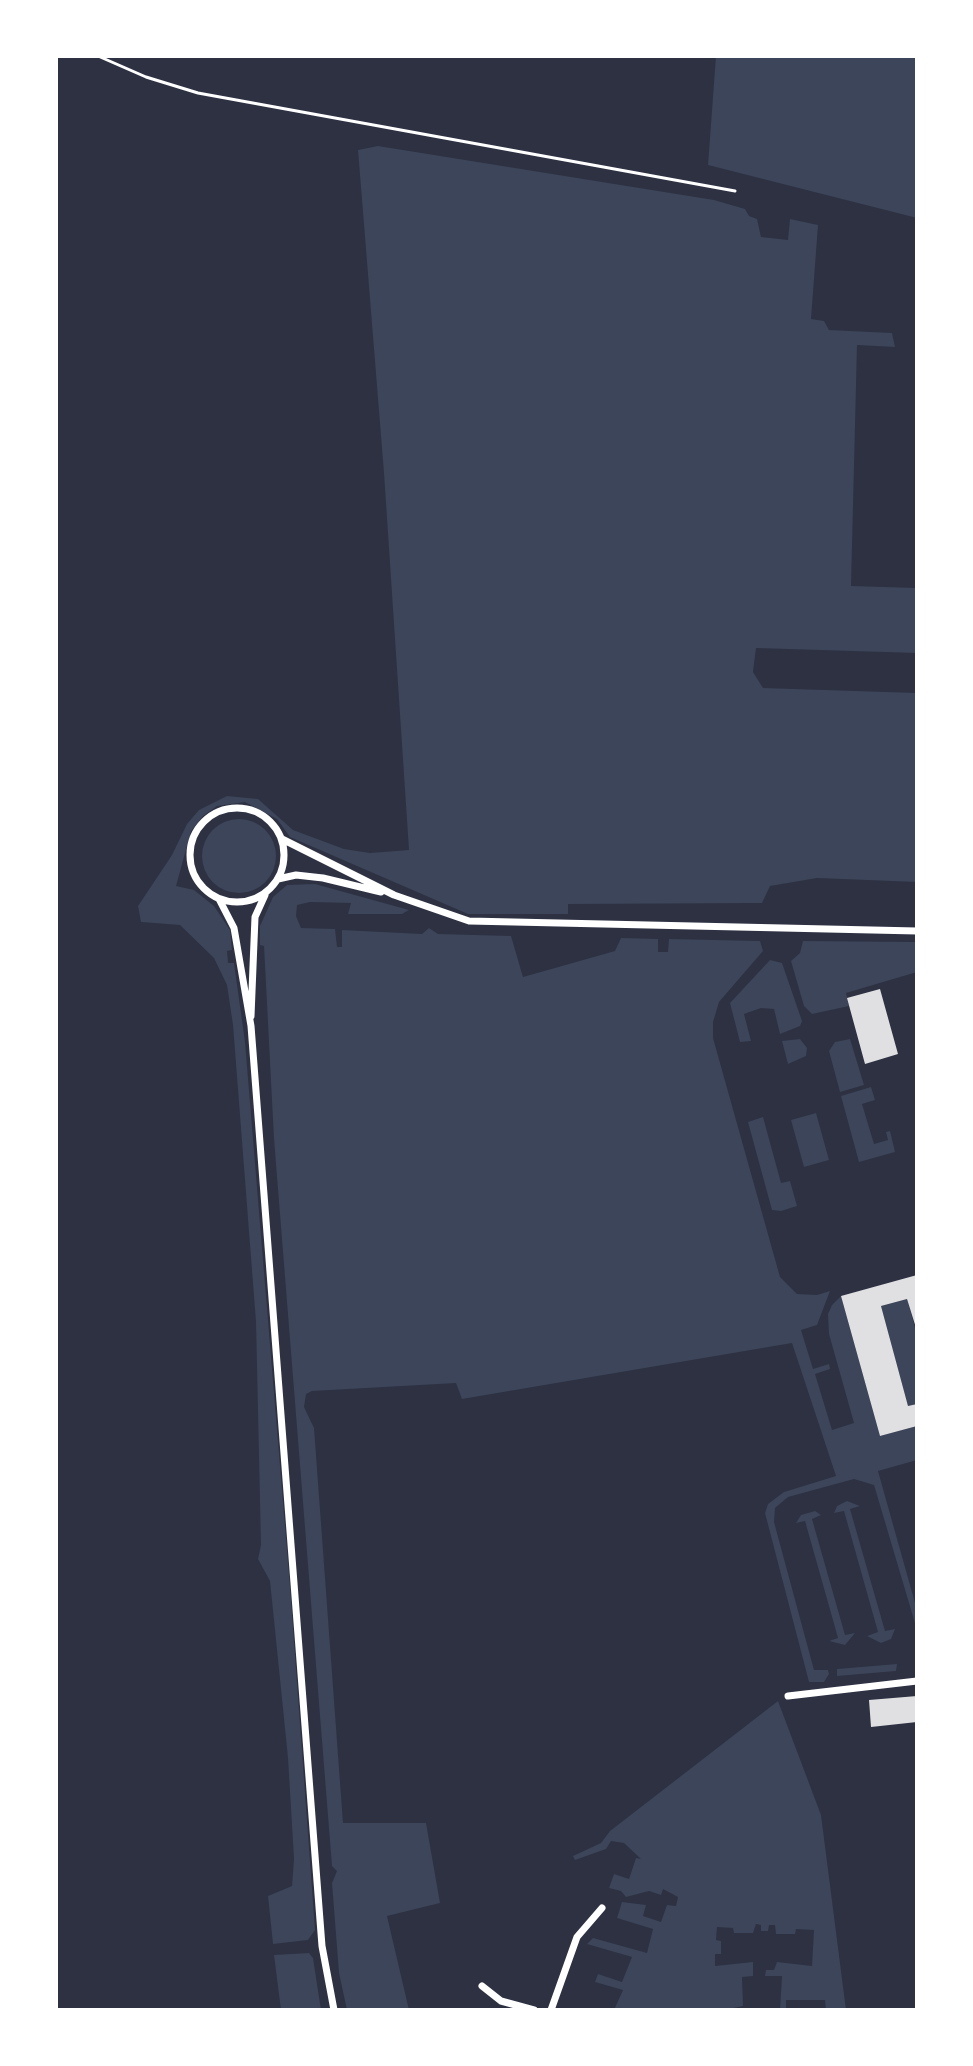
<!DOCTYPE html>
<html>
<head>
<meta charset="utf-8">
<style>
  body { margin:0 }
  #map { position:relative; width:973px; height:2066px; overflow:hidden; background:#2d3142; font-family:"PT Sans Narrow",sans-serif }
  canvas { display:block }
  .frame { position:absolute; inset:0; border:58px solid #fff; pointer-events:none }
</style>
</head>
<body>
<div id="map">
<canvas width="973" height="2066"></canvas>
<div class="frame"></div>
</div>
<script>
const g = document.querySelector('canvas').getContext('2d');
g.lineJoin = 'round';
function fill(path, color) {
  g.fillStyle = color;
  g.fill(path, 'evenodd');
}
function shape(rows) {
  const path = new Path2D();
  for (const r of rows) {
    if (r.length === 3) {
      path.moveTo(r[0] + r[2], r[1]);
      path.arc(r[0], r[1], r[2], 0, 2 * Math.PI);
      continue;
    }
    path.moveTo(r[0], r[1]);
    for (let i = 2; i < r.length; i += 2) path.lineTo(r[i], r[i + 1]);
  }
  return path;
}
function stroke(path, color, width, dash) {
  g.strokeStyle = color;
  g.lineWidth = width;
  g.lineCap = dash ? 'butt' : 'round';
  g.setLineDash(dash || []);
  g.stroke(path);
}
const green = shape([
  [716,56,917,56,917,218,708,165],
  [378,146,714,200,745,209,749,216,757,219,761,237,788,240,790,219,818,225,811,319,824,321,829,330,892,333,895,347,857,345,851,586,917,588,917,653,756,648,753,672,763,688,917,693,917,882,817,878,770,886,762,903,568,904,568,914,468,914,290,837,277,819,245,802,217,806,203,816,191,831,176,886,194,890,214,906,230,930,232,950,227,951,228,963,234,963,245,1042,290,1587,315,1930,308,1940,273,1944,268,1896,292,1886,294,1859,288,1758,270,1581,258,1559,261,1545,256,1322,233,1025,227,985,214,958,180,925,141,922,138,906,172,855,187,824,199,810,227,796,258,799,293,830,344,849,370,853,409,850,384,473,358,150],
  [239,856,37],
  [315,884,409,910,402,914,348,914,351,903,310,902,297,905,296,916,301,928,335,929,337,947,342,947,342,930,422,934,429,928,438,934,511,936,523,977,615,951,621,938,658,939,658,952,668,952,669,939,760,941,763,951,719,1002,713,1022,713,1038,780,1277,797,1294,817,1295,830,1291,817,1325,801,1330,813,1369,829,1364,830,1369,815,1374,832,1430,854,1423,829,1334,828,1314,832,1305,841,1296,880,1436,917,1426,917,1460,878,1471,917,1610,917,1630,874,1485,854,1479,788,1497,775,1508,774,1522,814,1670,828,1670,829,1674,824,1682,809,1682,765,1513,768,1504,784,1492,836,1476,792,1343,462,1399,456,1383,312,1391,306,1394,304,1407,314,1428,343,1823,426,1823,440,1903,387,1916,409,2010,347,2010,339,1973,332,1883,337,1871,332,1866,274,1139,264,946,260,945,260,926,273,897,287,885],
  [803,941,917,942,917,972,846,993,849,1006,812,1014,804,1006,791,961,800,953],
  [770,960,782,963,802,1021,800,1026,780,1034,774,1009,761,1008,744,1014,751,1041,740,1042,730,1003],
  [800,1039,807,1048,806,1056,788,1064,782,1041],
  [850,1039,864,1085,840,1092,829,1051,835,1042],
  [871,1087,875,1100,862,1104,874,1144,888,1140,886,1132,890,1131,895,1152,859,1162,841,1096],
  [816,1113,829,1160,804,1167,791,1120],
  [763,1117,781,1183,790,1181,797,1206,781,1211,772,1210,748,1122],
  [907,1299,917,1335,917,1404,908,1406,881,1306],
  [847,1501,860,1506,850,1509,885,1631,895,1629,891,1639,881,1643,867,1636,878,1632,844,1511,834,1513,837,1506],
  [815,1511,821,1515,812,1519,845,1635,855,1633,845,1645,829,1641,838,1638,805,1521,796,1523,801,1515],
  [897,1664,896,1671,837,1676,837,1669],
  [778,1701,821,1815,846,2010,826,2010,825,2000,786,2000,786,2010,780,2010,782,1976,765,1976,766,1970,774,1970,777,1962,812,1966,814,1930,796,1929,795,1934,776,1934,775,1925,769,1925,768,1931,761,1931,761,1925,756,1924,753,1933,734,1933,733,1928,717,1927,716,1940,721,1941,721,1954,715,1954,715,1966,753,1962,753,1976,742,1977,743,2006,724,2010,614,2010,623,1990,595,1982,598,1974,622,1982,632,1957,587,1944,593,1938,647,1953,653,1929,617,1918,622,1902,646,1905,643,1916,661,1922,667,1905,676,1906,678,1897,663,1889,661,1895,649,1891,626,1897,621,1891,609,1888,614,1874,629,1879,636,1858,641,1859,624,1843,611,1841,606,1849,575,1860,573,1856,601,1843,610,1831],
  [309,1953,313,1958,321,2010,281,2010,274,1955]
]);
const building = shape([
  [880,989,898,1054,865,1064,847,998],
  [917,1275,917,1331,907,1299,881,1306,908,1406,917,1404,917,1426,880,1436,841,1296],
  [917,1696,917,1722,871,1727,869,1700]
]);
const path = shape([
  [98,56,146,77,198,93,735,191]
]);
const minor = shape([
  [237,855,47],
  [282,839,394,895,469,921,917,931],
  [278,879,296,875,323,878,381,892],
  [219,899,234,928,251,1026,322,1946,334,2010],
  [251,1016,255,917,265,895],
  [788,1696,917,1681],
  [482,1986,501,2001,534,2010],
  [551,2010,577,1937,602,1908]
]);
fill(green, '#3c4559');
fill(building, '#e0e0e3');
stroke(path, '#fff', 3);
stroke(minor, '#fff', 7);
</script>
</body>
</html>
